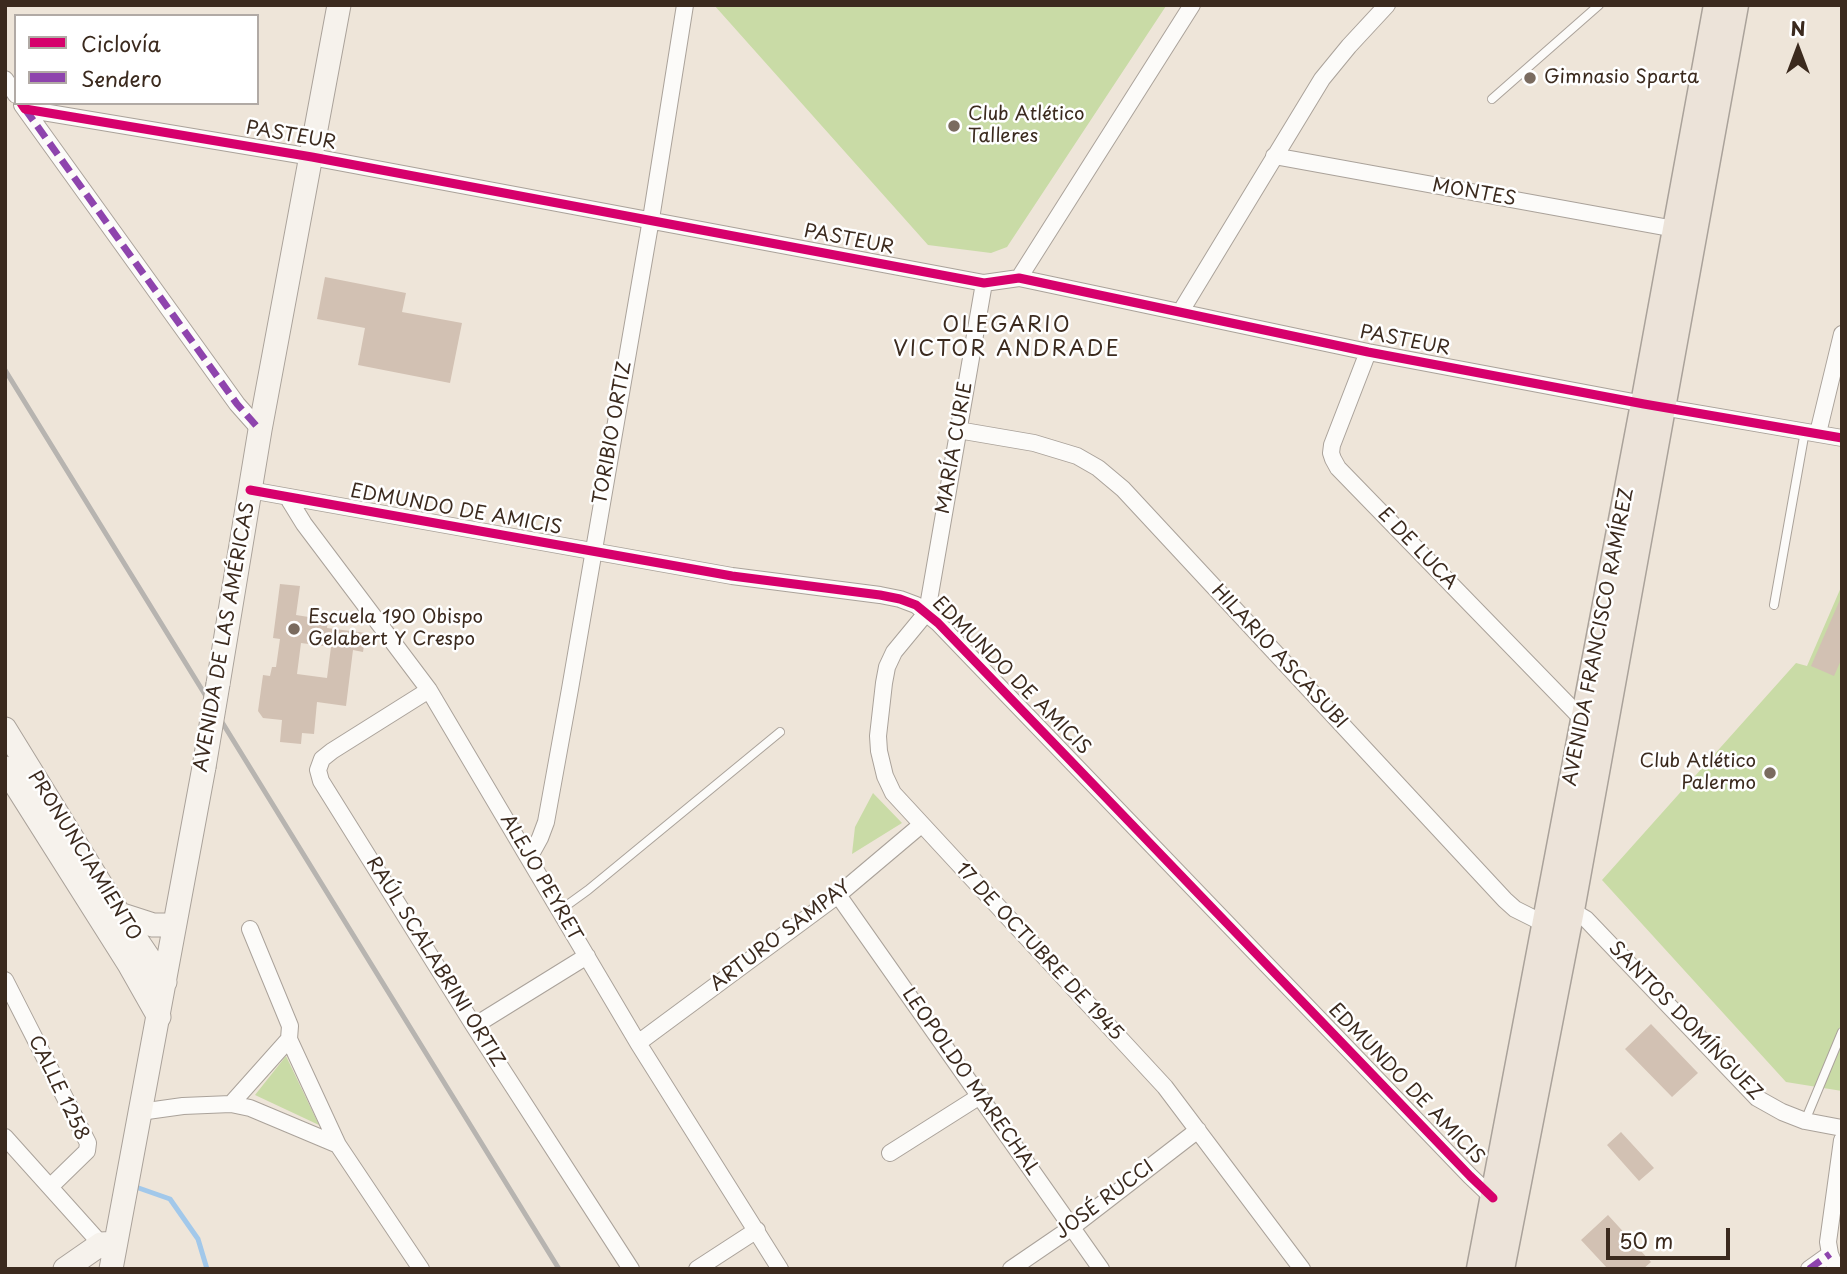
<!DOCTYPE html>
<html>
<head>
<meta charset="utf-8">
<style>
  body { margin:0 }
  #map { position:relative; width:1847px; height:1274px; overflow:hidden; background:#eee5d9; font-family:"Playpen Sans",sans-serif }
  canvas { display:block }
  .frame { position:absolute; inset:0; border:7px solid #3b2a1e; pointer-events:none }
  .legend { position:absolute; left:14px; top:14px; width:245px; height:91px; box-sizing:border-box; background:#fff; border:2px solid #b1aaa5; margin:0; padding:9px 12px; list-style:none; font-size:21px; color:#3b2a1e }
  .legend li { display:flex; align-items:center; gap:14px; height:35px }
  .legend b { width:35px; border:2px solid #b1aaa5 }
  .north { position:absolute; left:1763px; top:14px; width:70px; height:70px; -webkit-text-stroke:5px #fff; paint-order:stroke; rotate:0deg; font-size:19px; font-weight:700; line-height:28px; text-align:center; color:#3b2a1e }
  .north::after { content:''; display:block; margin:auto; width:24px; height:32px; background:#3b2a1e; clip-path:polygon(50% 0,100% 100%,50% 72%,0 100%) }
  .scale { position:absolute; left:1606px; top:1228px; width:124px; height:32px; box-sizing:border-box; border:4px solid #3b2a1e; border-top:0; padding-left:9px; font-size:21px; line-height:24px; white-space:nowrap; color:#3b2a1e; -webkit-text-stroke:5px #fff; paint-order:stroke }
</style>
</head>
<body>
<div id="map">
<canvas width="1847" height="1274"></canvas>
<div class="frame"></div>
<ul class="legend">
<li><b style="height:9px;background:#d6006c"></b>Ciclovía</li>
<li><b style="height:9px;background:#8e44ad"></b>Sendero</li>
</ul>
<div class="north">N</div>
<div class="scale">50 m</div>
</div>
<script>
const g = document.querySelector('canvas').getContext('2d');
g.lineJoin = 'round';
function fill(path, color) {
  g.fillStyle = color;
  g.fill(path, 'evenodd');
}
function shape(rows) {
  const path = new Path2D();
  for (const r of rows) {
    path.moveTo(r[0], r[1]);
    for (let i = 2; i < r.length; i += 2) path.lineTo(r[i], r[i + 1]);
  }
  return path;
}
function stroke(path, color, width, dash) {
  g.strokeStyle = color;
  g.lineWidth = width;
  g.lineCap = dash ? 'butt' : 'round';
  g.setLineDash(dash || []);
  g.stroke(path);
}
function label(font, color, halo, rows, align = 'center') {
  g.font = font + ' "Playpen Sans",sans-serif';
  g.lineWidth = 5;
  g.setLineDash([]);
  g.textBaseline = 'middle';
  g.strokeStyle = halo;
  g.fillStyle = color;
  for (const [text, x, y, turn = 0] of rows) {
    g.save();
    g.translate(x, y);
    g.rotate((+turn || 0) * Math.PI / 180);
    g.textAlign = isNaN(turn) ? turn : align;
    if (halo) g.strokeText(text, 0, 0);
    g.fillText(text, 0, 0);
    g.restore();
  }
}
const green = shape([
  [714,5,1165,5,1166,6,1007,247,991,253,928,245],
  [1842,585,1842,1091,1786,1082,1602,880,1796,663,1807,666],
  [873,793,902,823,852,854,855,827],
  [286,1056,319,1125,255,1095]
]);
const stream = shape([
  [133,1186,170,1199,198,1239,207,1269]
]);
const building = shape([
  [325,277,406,293,402,312,462,323,450,383,358,365,365,328,317,319],
  [280,584,300,586,296,615,328,620,327,628,366,633,363,652,353,650,346,706,317,702,314,734,302,733,301,744,280,742,282,720,263,718,258,711,263,675,270,676,272,667,276,667,280,639,273,638],
  [301,643,331,647,327,678,297,674],
  [1842,595,1842,658,1834,676,1811,666],
  [1651,1024,1698,1073,1672,1097,1625,1049],
  [1621,1132,1654,1168,1639,1181,1607,1145],
  [1608,1215,1651,1262,1643,1269,1608,1269,1581,1240]
]);
const lane = shape([
  [1492,99,1599,5],
  [1774,605,1805,431],
  [559,911,588,890,780,732],
  [1805,1121,1842,1032]
]);
const street = shape([
  [5,79,16,95],
  [22,105,237,404,260,430],
  [25,109,312,157,984,283,1019,278,1368,352,1644,404,1842,438],
  [1274,156,1675,229],
  [1019,278,1192,5],
  [1181,311,1322,79,1349,46,1387,5],
  [1368,352,1332,445,1331,453,1333,459,1338,468,1583,720],
  [958,430,1034,443,1077,456,1098,468,1123,489,1505,900,1515,909,1545,924,1550,921],
  [1818,433,1842,334],
  [250,490,732,576,880,595,900,599,916,605,938,623,1470,1176,1493,1198],
  [288,498,304,524,429,690,638,1043,780,1269],
  [927,612,894,652,887,667,884,683,878,736,879,751,885,776,893,793,1165,1087,1302,1269],
  [927,612,984,283],
  [429,690,332,751,322,759,318,770,321,781,474,1026,631,1269],
  [529,858,540,838,546,822,570,689,651,219,685,5],
  [838,895,1101,1269],
  [1568,904,1571,910,1586,919,1757,1098,1782,1112,1805,1121,1842,1128],
  [250,929,290,1026,289,1039,338,1145],
  [5,980,88,1143,87,1151,50,1187],
  [474,1026,587,956],
  [638,1043,838,895,921,825],
  [231,1104,289,1039],
  [140,1112,183,1106,231,1104,250,1108,338,1145,421,1269],
  [5,1137,101,1244],
  [890,1153,980,1096],
  [697,1269,757,1230],
  [1011,1269,1071,1228,1198,1130],
  [1809,1269,1830,1254],
  [1836,1269,1830,1254,1828,1242,1842,1140]
]);
const secondary = shape([
  [218,684,260,430,339,5],
  [5,729,119,914,165,982],
  [5,768,129,964,159,1017],
  [119,914,153,925,174,925],
  [65,1269,101,1244,116,1243],
  [111,1269,204,767]
]);
const primary = shape([
  [1480,1269,1644,404,1717,5],
  [1501,1269,1571,910,1735,5]
]);
const rail = shape([
  [5,370,559,1269]
]);
const secondaryBridge = shape([
  [204,767,218,684]
]);
const quiet = shape([
  [25,109,237,404,260,430],
  [1809,1269,1830,1254]
]);
const cycleway = shape([
  [21,103,25,109,312,157,984,283,1019,278,1368,352,1644,404,1842,438],
  [250,490,732,576,880,595,900,599,916,605,938,623,1470,1176,1493,1198]
]);
const markers = [
  [1530,78,7,"#7a6b5f"],
  [954,126,7,"#7a6b5f"],
  [294,629,7,"#7a6b5f"],
  [1770,773,7,"#7a6b5f"]
];
const poiNames = [
  ["Gimnasio Sparta",1544,78],
  ["Club Atlético",968,115],
  ["Talleres",968,137],
  ["Escuela 190 Obispo",308,618],
  ["Gelabert Y Crespo",308,640],
  ["Club Atlético",1756,762,"right"],
  ["Palermo",1756,784,"right"]
];
const streetNames = [
  ["PASTEUR",291,136,10],
  ["MONTES",1474,193,10],
  ["PASTEUR",849,240,11],
  ["PASTEUR",1405,341,11],
  ["TORIBIO ORTIZ",613,433,-80],
  ["MARÍA CURIE",955,448,-80],
  ["EDMUNDO DE AMICIS",456,510,10],
  ["E DE LUCA",1417,549,46],
  ["AVENIDA DE LAS AMÉRICAS",225,637,-80],
  ["AVENIDA FRANCISCO RAMÍREZ",1599,637,-79],
  ["HILARIO ASCASUBI",1279,657,47],
  ["EDMUNDO DE AMICIS",1011,676,45],
  ["PRONUNCIAMIENTO",84,856,58],
  ["ALEJO PEYRET",541,878,60],
  ["ARTURO SAMPAY",781,936,-37],
  ["17 DE OCTUBRE DE 1945",1039,952,47],
  ["RAÚL SCALABRINI ORTIZ",435,962,58],
  ["SANTOS DOMÍNGUEZ",1685,1021,46],
  ["LEOPOLDO MARECHAL",970,1082,55],
  ["EDMUNDO DE AMICIS",1406,1084,46],
  ["CALLE 1258",58,1088,64],
  ["JOSÉ RUCCI",1105,1200,-37]
];
const neighbourhoodNames = [
  ["OLEGARIO",1007,326],
  ["VICTOR ANDRADE",1007,350]
];
fill(green, '#c9dba6');
stroke(stream, '#a2c8ea', 5);
fill(building, '#d2c1b3');
stroke(lane, '#aaa29a', 10);
stroke(street, '#aaa29a', 18);
stroke(secondary, '#aaa29a', 25);
stroke(primary, '#aaa29a', 29);
stroke(lane, '#fcfbf9', 8);
stroke(street, '#fcfbf9', 16);
stroke(secondary, '#f6f2ec', 23);
stroke(primary, '#ece3d9', 26);
stroke(rail, '#b7b4b0', 5);
stroke(secondaryBridge, '#aaa29a', 25, []);
stroke(secondaryBridge, '#f6f2ec', 23);
stroke(quiet, '#8e44ad', 7, [14, 7]);
stroke(cycleway, '#d6006c', 9);
for (const [x, y, r, color] of markers) {
  const dot = new Path2D();
  dot.arc(x, y, r, 0, 2 * Math.PI);
  g.fillStyle = color;
  g.fill(dot);
  stroke(dot, '#fff', 2.5);
}
label('19px', '#3b2a1e', '#fff', poiNames, 'left');
label('19px', '#3b2a1e', '#fff', streetNames);
g.letterSpacing = '2px';
label('21px', '#3b2a1e', '#fff', neighbourhoodNames);
g.letterSpacing = '0px';
</script>
</body>
</html>
